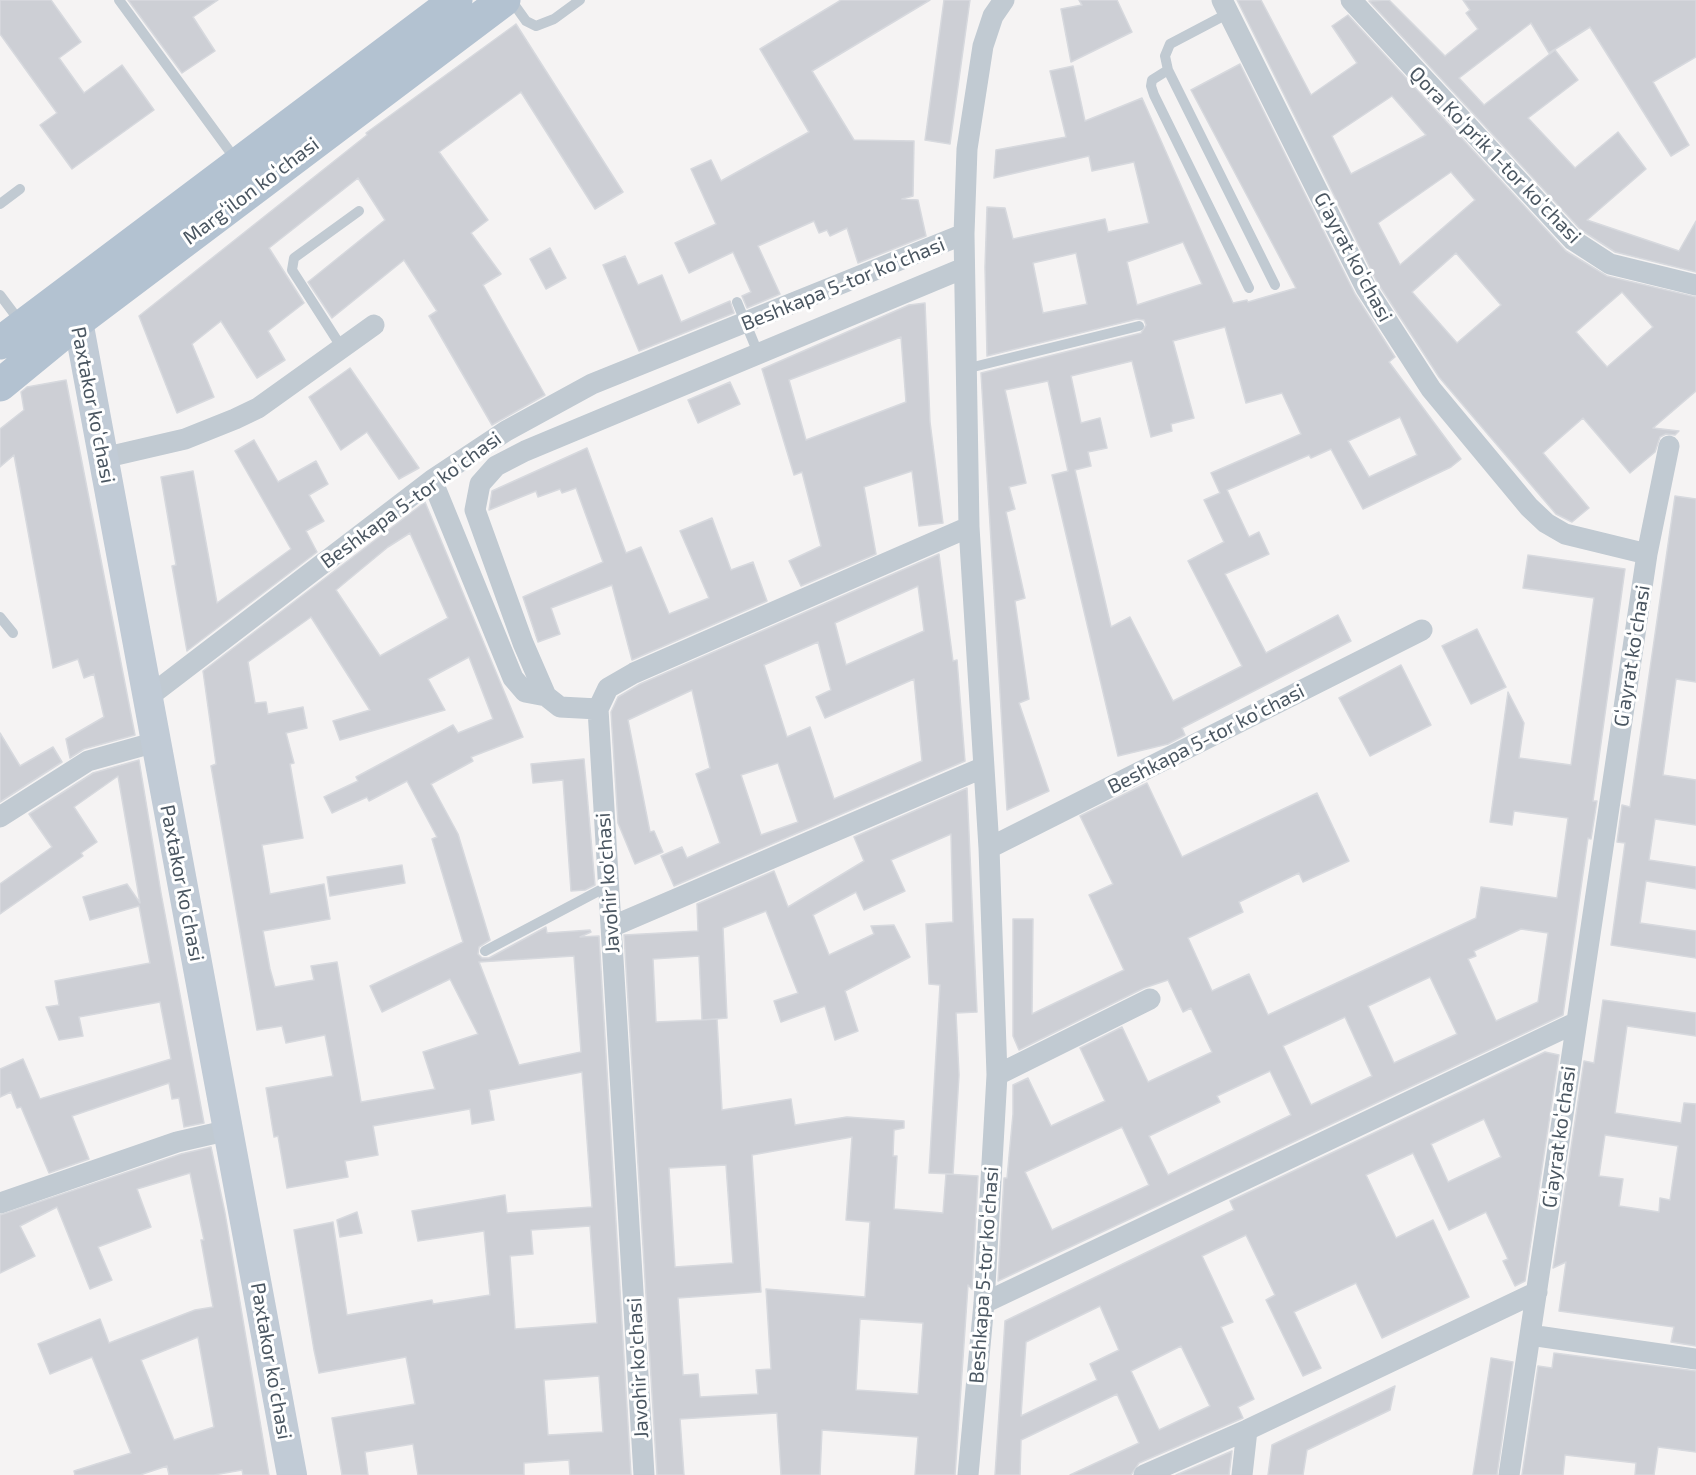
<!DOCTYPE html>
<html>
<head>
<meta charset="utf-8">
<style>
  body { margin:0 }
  canvas { display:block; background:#f5f3f3 }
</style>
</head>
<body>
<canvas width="1696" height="1475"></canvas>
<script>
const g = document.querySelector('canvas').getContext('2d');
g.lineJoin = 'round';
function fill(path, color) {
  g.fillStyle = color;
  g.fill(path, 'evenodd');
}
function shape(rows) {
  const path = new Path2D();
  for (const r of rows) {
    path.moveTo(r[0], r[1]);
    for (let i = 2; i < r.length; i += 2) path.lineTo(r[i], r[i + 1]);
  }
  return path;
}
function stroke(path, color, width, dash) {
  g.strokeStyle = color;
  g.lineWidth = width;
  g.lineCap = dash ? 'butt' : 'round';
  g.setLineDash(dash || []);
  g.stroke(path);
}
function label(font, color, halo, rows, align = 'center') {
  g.font = font + ' "Exo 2",sans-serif';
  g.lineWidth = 6;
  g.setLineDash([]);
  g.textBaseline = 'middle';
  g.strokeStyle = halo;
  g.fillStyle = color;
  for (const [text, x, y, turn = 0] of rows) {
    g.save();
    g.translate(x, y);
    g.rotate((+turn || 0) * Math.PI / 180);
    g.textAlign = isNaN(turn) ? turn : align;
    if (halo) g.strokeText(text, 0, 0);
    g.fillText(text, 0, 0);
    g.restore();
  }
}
const building = shape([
  [0,0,51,0,81,42,59,58,84,93,122,65,154,110,72,169,40,125,57,113,0,34,0,0],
  [128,0,218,0,193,17,215,51,182,73,128,0],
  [841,0,930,0,812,71,854,140,914,141,913,196,902,199,918,200,926,236,858,263,847,228,830,236,827,230,819,233,814,221,758,246,780,294,747,308,742,296,751,292,733,252,689,273,675,243,716,224,691,169,711,160,721,181,809,132,760,49,841,0],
  [944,0,970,0,950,144,925,140,944,0],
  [1079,0,1117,0,1132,32,1071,62,1061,9,1082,5,1079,0],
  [1237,0,1261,0,1311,95,1357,63,1332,26,1348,15,1566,251,1607,276,1696,297,1696,391,1653,428,1679,431,1675,435,1666,434,1660,437,1655,452,1630,473,1583,418,1543,453,1589,508,1572,522,1556,514,1439,377,1377,282,1237,0],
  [1392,96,1426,135,1351,174,1332,136,1392,96],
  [1451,172,1475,200,1400,265,1378,223,1451,172],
  [1456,253,1501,305,1457,343,1412,292,1456,253],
  [1622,292,1653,327,1607,367,1576,332,1622,292],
  [1389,0,1445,56,1478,29,1466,13,1470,10,1463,0,1696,0,1696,57,1653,82,1689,145,1671,156,1590,27,1549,53,1531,23,1459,78,1484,105,1555,50,1578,80,1528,118,1575,168,1618,132,1646,169,1587,220,1679,251,1696,221,1696,272,1615,252,1581,230,1369,1,1389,0],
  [516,24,623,192,595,209,521,92,439,152,488,220,471,233,501,274,483,285,545,395,492,425,429,316,437,311,404,260,332,318,308,282,385,220,358,178,269,248,304,303,268,331,285,360,257,378,221,321,192,344,214,397,177,413,139,316,367,135,366,133,516,24],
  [1240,64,1355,294,1395,357,1389,362,1461,459,1451,467,1363,509,1331,449,1311,458,1309,455,1227,490,1249,537,1259,532,1269,554,1225,574,1266,653,1338,615,1351,641,1182,728,1185,735,1168,744,1118,756,1052,475,1068,471,1048,381,1005,390,1026,483,1009,487,1015,509,1006,512,1025,598,1015,601,1029,699,1019,703,1049,791,1007,810,981,373,1141,333,1146,325,1144,320,1137,319,987,356,985,267,987,207,1005,208,1013,239,1105,219,1108,232,1149,223,1134,162,1092,171,1089,156,994,178,996,150,1066,137,1050,71,1073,66,1085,121,1142,98,1233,303,1247,300,1248,302,1296,288,1191,90,1240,64],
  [1183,242,1202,284,1137,305,1127,262,1183,242],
  [1076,253,1087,304,1043,313,1033,263,1076,253],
  [1225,327,1246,403,1282,393,1301,434,1211,473,1220,493,1204,500,1224,542,1188,561,1242,666,1173,701,1130,617,1111,627,1075,470,1091,466,1088,452,1107,448,1100,418,1081,423,1071,376,1132,361,1151,437,1172,431,1171,424,1194,418,1173,341,1225,327],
  [1400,417,1417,455,1369,477,1348,441,1400,417],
  [550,248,566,278,546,289,530,259,550,248],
  [625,256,638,285,662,275,681,322,730,301,734,313,639,351,603,265,625,256],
  [925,303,930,422,943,523,919,526,912,471,864,487,876,554,801,586,789,561,821,546,802,472,794,475,762,369,909,305,925,303],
  [901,337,906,402,806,440,789,380,901,337],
  [350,368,419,468,399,479,367,432,341,450,309,397,350,368],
  [66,380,135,735,84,749,70,758,66,739,104,717,94,674,84,678,78,659,53,668,14,455,0,467,0,429,24,410,21,392,27,387,66,380],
  [730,382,740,404,698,423,688,400,730,382],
  [254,440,278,482,316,461,328,484,309,495,324,521,306,531,317,552,187,651,172,566,176,565,161,477,193,471,217,603,291,549,235,451,254,440],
  [587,448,626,553,641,547,669,614,709,598,680,531,712,518,731,570,753,562,767,601,632,660,612,585,551,608,560,634,538,642,523,597,603,562,576,488,562,493,560,489,538,497,536,491,489,510,492,491,587,448],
  [1675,496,1696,499,1696,682,1676,679,1663,775,1696,780,1696,825,1655,819,1649,860,1696,867,1696,889,1646,881,1640,923,1696,931,1696,958,1611,945,1625,843,1617,842,1622,805,1630,807,1675,496],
  [425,502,523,737,471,757,473,761,431,784,458,834,490,940,479,947,478,954,482,958,489,958,546,927,547,933,590,930,591,932,580,937,599,936,631,1475,570,1475,569,1460,524,1463,524,1475,418,1475,413,1444,365,1452,368,1475,342,1475,332,1418,415,1404,406,1357,319,1373,314,1350,294,1230,333,1222,347,1315,432,1300,433,1304,490,1295,484,1231,418,1241,412,1211,505,1195,507,1213,592,1207,582,1072,489,1090,494,1120,472,1124,470,1109,373,1126,378,1155,345,1161,348,1177,287,1188,278,1136,274,1137,266,1088,333,1076,325,1035,286,1043,282,1026,257,1030,211,766,216,764,203,671,425,502],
  [410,533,448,618,380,656,336,590,388,547,410,533],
  [311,617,370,710,333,721,340,740,445,710,428,679,469,657,493,719,458,733,453,725,356,777,358,781,324,797,332,813,367,797,369,801,407,781,437,837,432,839,463,942,370,986,382,1012,450,979,478,1034,423,1052,435,1089,361,1102,337,962,311,966,314,980,275,987,270,969,263,931,330,919,324,884,270,894,262,845,303,838,290,764,294,763,286,733,307,728,303,707,268,714,266,702,255,703,248,662,311,617],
  [574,956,581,1052,519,1065,479,962,574,956],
  [590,1226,597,1323,515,1329,510,1256,533,1254,531,1230,590,1226],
  [599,1376,603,1432,548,1435,544,1380,599,1376],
  [939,554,953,661,957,660,965,761,674,886,661,856,682,847,687,858,720,843,696,774,710,768,692,690,628,720,650,832,654,831,663,852,635,864,618,823,611,712,618,697,640,684,939,554],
  [918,586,924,631,846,665,835,623,918,586],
  [818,642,831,690,816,697,825,718,914,679,922,761,834,799,810,727,787,737,764,665,818,642],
  [778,763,798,822,761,835,741,775,778,763],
  [1528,555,1625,569,1593,801,1597,801,1591,839,1588,838,1563,1015,998,1281,1004,1178,1007,1178,1013,1114,1013,1085,1028,1078,1051,1126,1105,1101,1080,1048,1122,1027,1148,1082,1212,1052,1191,1008,1183,1012,1168,980,1144,988,1019,1050,1013,1036,1013,919,1033,919,1032,1014,1124,970,1089,895,1113,884,1080,816,1147,783,1182,857,1317,793,1349,861,1303,882,1299,873,1239,902,1243,912,1188,938,1212,991,1249,974,1268,1015,1476,918,1481,887,1557,898,1568,818,1514,811,1512,825,1490,822,1508,692,1524,723,1519,758,1571,765,1594,598,1523,588,1528,555],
  [1521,929,1548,933,1538,1002,1496,1021,1468,959,1476,956,1474,951,1521,929],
  [1430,977,1457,1034,1394,1063,1368,1006,1430,977],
  [1345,1017,1372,1076,1311,1105,1283,1046,1345,1017],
  [1270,1071,1291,1115,1168,1175,1149,1136,1220,1102,1217,1096,1270,1071],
  [1122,1127,1149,1185,1052,1230,1025,1172,1122,1127],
  [1477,629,1506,687,1471,704,1442,646,1477,629],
  [1401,665,1431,725,1370,756,1339,698,1401,665],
  [0,733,20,766,53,747,62,762,0,802,0,733],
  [584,759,595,885,585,890,571,891,563,780,533,783,531,764,584,759],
  [139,760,161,893,204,1123,184,1127,179,1098,172,1099,169,1083,72,1116,89,1159,49,1173,21,1107,17,1108,11,1092,0,1097,0,1069,23,1059,40,1099,171,1059,160,1002,79,1017,83,1036,59,1040,46,1007,59,1005,55,981,150,963,139,906,90,920,83,897,127,884,140,903,118,776,74,807,97,842,81,853,83,856,0,914,0,884,52,847,29,814,93,773,139,760],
  [967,788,977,1012,956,1013,959,1075,953,1174,929,1173,940,985,929,984,926,924,953,922,951,834,891,860,905,891,864,910,856,892,813,915,829,955,874,934,871,926,894,925,910,957,845,991,858,1031,835,1040,825,1006,781,1022,774,1001,798,993,766,911,723,928,727,1018,702,1020,717,1019,722,1110,791,1099,795,1125,847,1117,904,1121,904,1128,894,1130,893,1156,897,1156,894,1209,943,1213,946,1174,978,1176,972,1289,968,1285,955,1475,915,1475,918,1437,822,1430,820,1475,781,1475,777,1413,680,1419,684,1475,657,1475,624,935,698,931,697,904,774,871,788,907,864,861,854,837,967,788],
  [699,956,702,1020,656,1022,653,959,699,956],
  [852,1137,846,1220,870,1222,865,1297,766,1289,771,1369,756,1370,758,1394,700,1397,698,1374,683,1375,678,1298,761,1292,752,1155,852,1137],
  [726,1165,733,1263,675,1267,669,1168,726,1165],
  [860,1319,923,1323,918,1394,856,1390,860,1319],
  [402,865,405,883,330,896,327,877,402,865],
  [1603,1000,1696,1013,1696,1036,1627,1026,1615,1113,1681,1123,1684,1103,1696,1104,1696,1346,1671,1342,1674,1327,1559,1311,1566,1262,1553,1268,1584,1061,1594,1063,1603,1000],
  [1605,1135,1678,1146,1670,1200,1660,1198,1659,1212,1619,1206,1623,1179,1599,1176,1605,1135],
  [1545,1052,1559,1055,1525,1281,1515,1286,1503,1261,1508,1259,1486,1212,1449,1230,1413,1153,1366,1175,1396,1238,1433,1220,1469,1297,1382,1338,1356,1283,1294,1312,1321,1368,1303,1376,1266,1300,1275,1295,1246,1235,1202,1256,1233,1322,1221,1327,1254,1399,1238,1407,1243,1418,1139,1463,1131,1475,1070,1475,1139,1443,1117,1394,1021,1440,1020,1475,995,1475,1005,1321,1234,1210,1230,1201,1545,1052],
  [1484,1119,1501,1157,1448,1182,1431,1144,1484,1119],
  [1100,1306,1119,1350,1090,1364,1097,1380,1021,1416,1026,1342,1100,1306],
  [1181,1346,1210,1406,1159,1430,1131,1371,1181,1346],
  [211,1147,225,1213,269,1475,243,1475,242,1470,214,1475,169,1475,167,1466,140,1475,75,1475,74,1471,131,1453,92,1357,50,1374,38,1344,100,1319,109,1343,195,1310,213,1307,201,1240,204,1240,190,1173,137,1189,151,1227,98,1247,112,1280,90,1289,57,1207,20,1226,35,1256,0,1273,0,1215,181,1154,211,1147],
  [198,1337,214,1427,174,1440,141,1360,198,1337],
  [357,1212,362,1233,340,1237,337,1220,357,1212],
  [1554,1353,1696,1371,1696,1452,1658,1447,1654,1475,1635,1475,1636,1463,1565,1455,1563,1475,1522,1475,1538,1366,1552,1368,1554,1353],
  [1491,1358,1513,1362,1497,1475,1473,1475,1491,1358],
  [1395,1386,1390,1410,1307,1450,1303,1475,1268,1475,1272,1445,1395,1386],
  [1232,1451,1229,1475,1176,1475,1232,1451]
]);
const service = shape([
  [119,0,236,160],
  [511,0,526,21,536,26,554,19,580,0],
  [1229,13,1170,44,1165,56,1168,70,1275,285],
  [1168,70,1152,80,1151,86,1154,95,1249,288],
  [0,204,20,189],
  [0,295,21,323],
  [737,302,758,353],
  [342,348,292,270,294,258,359,211],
  [965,369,1139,326],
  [0,617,13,633],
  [485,951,608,886]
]);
const minor = shape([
  [1222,0,1366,288,1431,389,1529,507,1546,523,1565,534,1647,554,1509,1475],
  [1351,0,1573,240,1610,264,1696,285],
  [103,458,185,439,235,419,258,408,374,325],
  [432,480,513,678,525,692,546,696],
  [1647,554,1669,446],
  [147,698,432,480,506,431,592,384,964,234],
  [598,709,560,707,546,696,523,643,475,510,480,484,496,466,525,451,964,268],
  [0,817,88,761,156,742],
  [989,848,1422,630],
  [611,927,982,768],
  [997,1075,1150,999],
  [0,1203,177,1142,229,1130],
  [984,1303,1575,1023],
  [1530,1335,1696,1359],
  [644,1475,598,709,608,688,634,673,969,527],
  [968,1475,984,1303,997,1075,989,848,969,527,964,234,967,149,983,46,993,16,1004,0],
  [1144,1475,1247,1430,1537,1292],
  [1242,1475,1247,1430]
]);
const secondary = shape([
  [69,303,78,321,292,1475]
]);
const primary = shape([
  [0,343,456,0],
  [0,385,78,321,504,0]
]);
const streetNames = [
  ["Qora Koʻprik 1-tor koʻchasi",1495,155,46],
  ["Margʻilon koʻchasi",251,191,-37],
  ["Gʻayrat koʻchasi",1353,257,62],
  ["Beshkapa 5-tor koʻchasi",843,284,-22],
  ["Paxtakor koʻchasi",93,405,79],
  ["Beshkapa 5-tor koʻchasi",411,500,-36],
  ["Gʻayrat koʻchasi",1632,656,-81],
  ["Beshkapa 5-tor koʻchasi",1206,739,-27],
  ["Paxtakor koʻchasi",182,883,79],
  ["Javohir ko'chasi",608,883,-94],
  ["Gʻayrat koʻchasi",1559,1137,-82],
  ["Beshkapa 5-tor koʻchasi",984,1275,-86],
  ["Paxtakor koʻchasi",271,1361,80],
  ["Javohir ko'chasi",638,1368,-93]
];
fill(building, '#cdcfd5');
stroke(building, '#d7d9de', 1.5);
stroke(service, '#c1cad2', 10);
stroke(minor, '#c1cad2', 21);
stroke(secondary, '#c1cbd6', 30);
stroke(primary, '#b3c2d1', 33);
label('20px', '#4a5661', '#fff', streetNames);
</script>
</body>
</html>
